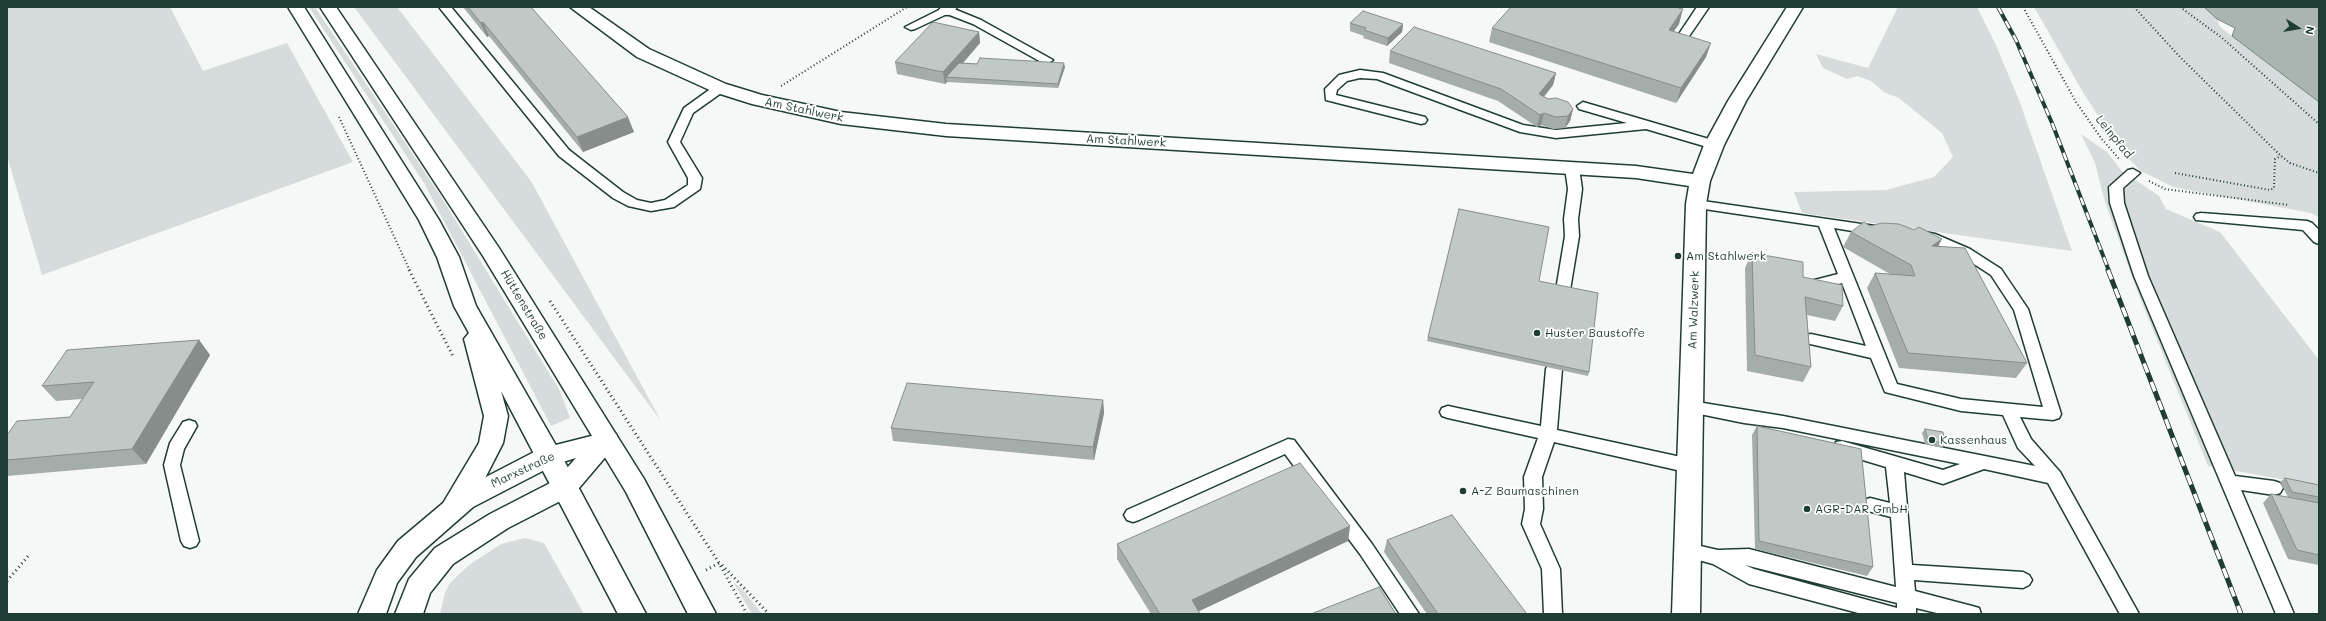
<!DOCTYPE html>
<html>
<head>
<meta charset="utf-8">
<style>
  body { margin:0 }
  #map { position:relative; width:2326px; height:621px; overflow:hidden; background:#f6f7f7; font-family:Mali,sans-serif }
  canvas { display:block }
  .frame { position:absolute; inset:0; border:8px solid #1f3d34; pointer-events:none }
  .north { position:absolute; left:2278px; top:8px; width:40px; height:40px; -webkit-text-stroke:3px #fff; paint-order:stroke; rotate:102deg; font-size:11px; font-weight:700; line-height:16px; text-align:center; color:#1f3d34 }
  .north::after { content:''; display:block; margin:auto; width:14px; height:18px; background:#1f3d34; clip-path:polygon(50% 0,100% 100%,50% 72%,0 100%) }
</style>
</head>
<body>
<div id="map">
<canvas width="2326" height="621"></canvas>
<div class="frame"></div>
<div class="north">N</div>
</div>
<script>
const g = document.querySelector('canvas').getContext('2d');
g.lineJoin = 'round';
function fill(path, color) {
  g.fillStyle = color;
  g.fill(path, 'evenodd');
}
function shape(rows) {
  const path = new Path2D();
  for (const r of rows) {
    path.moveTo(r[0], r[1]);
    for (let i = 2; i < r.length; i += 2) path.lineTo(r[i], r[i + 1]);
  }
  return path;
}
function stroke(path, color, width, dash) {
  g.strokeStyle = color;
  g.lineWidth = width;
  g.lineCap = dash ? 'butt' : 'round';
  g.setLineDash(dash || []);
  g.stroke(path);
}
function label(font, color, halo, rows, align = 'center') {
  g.font = font + ' Mali,sans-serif';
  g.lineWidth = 3.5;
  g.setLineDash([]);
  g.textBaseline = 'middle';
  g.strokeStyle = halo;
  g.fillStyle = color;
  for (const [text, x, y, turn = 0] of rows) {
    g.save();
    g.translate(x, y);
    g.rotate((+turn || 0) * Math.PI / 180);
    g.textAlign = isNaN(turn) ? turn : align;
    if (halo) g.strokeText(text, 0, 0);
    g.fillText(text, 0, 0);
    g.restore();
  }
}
const green = shape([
  [7,7,170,7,203,71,287,43,353,162,42,275,7,156],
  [309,7,315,7,440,195,560,391,570,418,551,426,424,183],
  [354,7,397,7,531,181,661,421],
  [1898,7,1977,7,1995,43,2019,100,2072,251,1802,213,1794,192,1886,190,1934,177,1953,157,1942,133,1899,98,1884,92,1871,81,1857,76,1847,79,1823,68,1816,54,1868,68],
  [2034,7,2204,7,2217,19,2220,27,2319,102,2319,217,2311,213,2173,187,2141,171,2121,151,2084,94],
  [2081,134,2107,152,2122,171,2159,196,2166,209,2220,232,2319,360,2319,486,2208,466,2138,293,2105,202,2095,163],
  [525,538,544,543,584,614,440,614,445,593,450,583,469,565,501,544],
  [733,582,744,591,762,614,752,614]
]);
const water = shape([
  [2204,7,2319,7,2319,102,2232,36,2235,28,2217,19,2204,7]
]);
const pathFar1 = shape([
  [2023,7,2076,102,2101,138,2120,160],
  [2134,7,2180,57,2281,156,2290,163,2319,173],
  [2180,7,2221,37,2319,124],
  [781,86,907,7],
  [339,117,410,271],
  [2175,173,2270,190,2274,188,2275,159,2281,156],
  [2149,181,2165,189,2289,205]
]);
const path = shape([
  [409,270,454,358],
  [550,301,719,563,747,614],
  [722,565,769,614],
  [706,570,719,563],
  [7,581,29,555]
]);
const service = shape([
  [439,7,451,7,569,150,623,192,637,200,651,203,665,200,688,185,688,178,668,142,684,108,716,85,724,85,726,88,724,91,693,113,680,142,702,178,700,189,674,207,651,211,628,206,613,198,559,156,439,7],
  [949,7,981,20,1053,60,1047,64,1043,63,973,24,947,14,915,29,911,30,905,27,943,8,949,7],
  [1697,7,1709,7,1681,48,1673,48,1671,46,1697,7],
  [1360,70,1383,73,1523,125,1556,130,1627,123,1579,109,1577,106,1583,102,1719,142,1720,145,1714,149,1646,129,1556,138,1520,132,1377,79,1360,78,1347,81,1337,90,1336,95,1425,117,1427,120,1425,123,1421,124,1326,100,1325,89,1339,75,1360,70],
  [1572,164,1579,168,1582,189,1578,219,1579,236,1570,290,1568,294,1563,295,1558,294,1556,290,1565,236,1564,219,1568,189,1565,168,1572,164],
  [2133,169,2140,173,2123,188,2124,203,2148,276,2235,476,2274,481,2280,483,2283,488,2280,493,2274,495,2241,490,2294,614,2276,614,2134,276,2110,203,2109,187,2128,170,2133,169],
  [1696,200,1882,227,1884,230,1877,235,1834,228,1897,384,1961,399,2043,407,2014,310,1991,275,1960,255,1928,241,1915,239,1913,236,1920,231,1935,234,1970,249,2001,269,2028,309,2061,414,2059,418,2053,420,2020,417,2031,439,2060,472,2139,614,2120,614,2048,483,1984,469,1943,484,1904,472,1912,565,2023,572,2029,575,2032,580,2029,585,2023,588,1914,580,1915,591,1972,606,1979,608,1981,614,1941,614,1916,608,1916,614,1862,614,1749,584,1713,564,1681,555,1678,550,1681,545,1687,543,1718,550,1749,549,1896,587,1891,517,1864,510,1861,505,1864,500,1870,498,1890,503,1886,467,1836,452,1834,447,1836,442,1842,441,1943,470,1960,464,1783,428,1744,423,1685,411,1683,407,1685,403,1691,401,1783,416,2035,466,2018,448,2003,415,1961,411,1885,392,1871,358,1806,343,1803,339,1806,335,1811,334,1866,346,1842,283,1808,292,1803,291,1801,287,1803,283,1838,274,1819,226,1691,207,1689,204,1696,200],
  [1745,565,1897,603,1897,608,1754,569,1745,565],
  [2201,213,2307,221,2312,223,2319,230,2319,244,2314,242,2303,230,2196,220,2194,217,2196,214,2201,213],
  [1554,363,1560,365,1562,369,1557,430,1690,459,1696,461,1698,466,1696,471,1690,473,1554,442,1542,477,1543,509,1540,524,1560,569,1562,614,1544,614,1542,569,1522,524,1525,509,1524,477,1538,438,1448,418,1442,416,1440,412,1442,408,1448,406,1541,426,1546,369,1548,365,1554,363],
  [189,420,195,422,197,426,184,449,180,465,199,541,196,546,190,548,184,546,181,541,164,465,170,443,183,422,189,420],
  [1288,439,1294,440,1372,544,1419,614,1400,614,1360,554,1285,454,1139,520,1133,522,1127,520,1124,515,1127,510,1288,439]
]);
const minor = shape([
  [570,7,589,7,649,49,726,84,762,95,841,112,946,124,1636,166,1693,174,1704,145,1728,101,1787,7,1803,7,1746,101,1724,145,1710,181,1706,204,1700,614,1672,614,1686,204,1689,186,1636,178,946,136,841,124,752,104,714,92,637,57,570,7],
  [941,7,957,7,953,14,947,15,941,14,939,10,941,7]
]);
const tertiary = shape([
  [607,432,616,434,619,441,574,494,508,528,453,564,430,593,423,614,395,614,409,579,435,548,490,514,556,480,576,458,556,464,473,507,416,557,397,583,386,614,358,614,377,570,398,541,455,493,540,449,607,432]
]);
const primary = shape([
  [288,7,304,7,439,220,459,257,476,306,558,449,646,614,618,614,501,391,508,416,503,443,480,488,461,517,452,520,443,517,439,510,479,443,484,416,464,339,469,333,454,306,437,257,419,220,288,7],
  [320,7,336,7,499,248,644,479,716,614,688,614,626,492,483,256,320,7]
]);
const railFar1 = shape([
  [1998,7,2016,40,2052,123,2109,271]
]);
const rail = shape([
  [2108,270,2241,614]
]);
const wall = shape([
  [463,7,531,7,634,132,583,152,489,36,487,37],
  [1350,23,1403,24,1402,32,1387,46,1363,38,1364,36,1350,31],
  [1679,24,1673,32,1706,57,1676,103,1489,42,1492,28],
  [979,32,980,43,963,63,1065,67,1058,88,947,82,945,84,897,74,895,62],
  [1390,51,1556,73,1553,85,1544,97,1548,99,1573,109,1570,121,1565,128,1553,129,1541,125,1537,127,1498,101,1389,63],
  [1459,209,1589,372,1588,376,1427,341],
  [1870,226,1914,230,1942,239,1938,247,2027,363,2016,378,1899,368,1867,288,1875,273,1890,274,1843,247,1851,232],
  [1752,253,1803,277,1843,306,1835,321,1807,315,1811,367,1803,382,1747,371,1745,268],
  [199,340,210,355,146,464,7,476,7,435,70,417,82,399,56,401,42,386],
  [1103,400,1104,413,1094,460,893,441,891,428],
  [1757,426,1873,567,1867,576,1755,549,1752,435],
  [1925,429,1945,443,1942,448,1925,444,1922,433],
  [2285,478,2319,485,2319,503,2288,497,2280,482],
  [2271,494,2319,503,2319,565,2288,559,2263,503],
  [1350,526,1348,541,1199,611,1200,614,1151,614,1117,559,1117,544],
  [1387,540,1527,614,1427,614,1384,552]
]);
const shadedWall = shape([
  [1683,9,1679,24,1664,45,1669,30],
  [483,22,489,36,487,37,481,23],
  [1403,24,1402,32,1387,46,1388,38],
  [979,32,980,43,950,78,946,77,947,82,945,84,943,72],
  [1711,43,1706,57,1676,103,1681,88],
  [1064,63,1065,67,1058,88,1058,84],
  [1556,73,1553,85,1536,106,1539,94],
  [1573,109,1570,121,1565,128,1568,116],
  [1544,113,1541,125,1537,127,1540,115],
  [628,117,634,132,583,152,577,137],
  [1942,239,1933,254,1932,246],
  [199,340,210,355,146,464,132,449],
  [1103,400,1104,413,1094,460,1093,447],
  [1350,526,1348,541,1193,614,1192,600]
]);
const building = shape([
  [468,7,531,7,628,117,577,137,483,22,481,23,468,7],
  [1511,7,1675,7,1683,9,1669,30,1711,43,1681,88,1492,28,1511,7],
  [1363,11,1403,24,1388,38,1364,30,1366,28,1350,23,1363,11],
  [933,22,979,32,943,72,895,62,933,22],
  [1414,27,1556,73,1539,94,1548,99,1556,98,1568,102,1573,109,1568,116,1556,117,1544,113,1540,115,1501,89,1390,51,1414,27],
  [980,58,1064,63,1058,84,946,77,959,63,977,64,980,58],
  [1459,209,1549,227,1539,281,1598,293,1589,372,1428,337,1459,209],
  [1864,222,1870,226,1882,223,1899,224,1914,230,1919,227,1942,239,1932,246,1965,248,2027,363,1908,353,1875,273,1915,276,1911,265,1851,232,1864,222],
  [1752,253,1803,262,1803,277,1842,285,1843,306,1805,297,1811,367,1755,355,1752,253],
  [199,340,132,449,7,460,7,435,17,421,70,417,94,382,42,386,67,350,199,340],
  [907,383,1103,400,1093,447,891,428,907,383],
  [1757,426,1861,449,1873,567,1759,541,1757,426],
  [1925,429,1943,432,1945,443,1928,440,1925,429],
  [1300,463,1350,526,1192,600,1200,614,1160,614,1117,544,1300,463],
  [2285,478,2319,485,2319,497,2292,492,2285,478],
  [2271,494,2319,503,2319,555,2297,550,2271,494],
  [1452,515,1527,614,1438,614,1387,540,1452,515],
  [1379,587,1396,614,1311,614,1379,587]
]);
const markers = [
  [1678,256,4,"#1f3d34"],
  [1537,333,4,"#1f3d34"],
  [1932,440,4,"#1f3d34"],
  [1463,491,4,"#1f3d34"],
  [1807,509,4,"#1f3d34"]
];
const streetNames = [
  ["Am Stahlwerk",804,110,12],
  ["Leinpfad",2114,137,51],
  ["Am Stahlwerk",1126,141,3],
  ["Hüttenstraße",524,305,59],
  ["Am Walzwerk",1694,310,-88],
  ["Marxstraße",523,470,-25]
];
const poiNames = [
  ["Am Stahlwerk",1686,256],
  ["Huster Baustoffe",1545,333],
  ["Kassenhaus",1940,440],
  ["A-Z Baumaschinen",1471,491],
  ["AGR-DAR GmbH",1815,509]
];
fill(green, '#d6dcdb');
fill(water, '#aab5b1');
stroke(water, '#72857f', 1);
stroke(service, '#1f3d34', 3);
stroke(minor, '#1f3d34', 3);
stroke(tertiary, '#1f3d34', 3);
stroke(primary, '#1f3d34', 3);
stroke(pathFar1, '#1f3d34', 2, [1, 2.5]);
stroke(path, '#1f3d34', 3, [1, 3.5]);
fill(service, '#fff');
fill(minor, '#fff');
fill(tertiary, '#fff');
fill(primary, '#fff');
stroke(railFar1, '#1f3d34', 4);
stroke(rail, '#1f3d34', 5);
stroke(railFar1, '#fff', 2.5, [8]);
stroke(rail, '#fff', 3.5, [10]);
fill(wall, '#a5adaa');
fill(shadedWall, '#868d8b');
fill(building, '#c0c9c6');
stroke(building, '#868d8b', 1);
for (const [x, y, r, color] of markers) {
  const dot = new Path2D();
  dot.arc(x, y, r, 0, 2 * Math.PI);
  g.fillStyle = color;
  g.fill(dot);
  stroke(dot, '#fff', 1.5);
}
label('12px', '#1f3d34', '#fff', streetNames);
label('12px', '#1f3d34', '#fff', poiNames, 'left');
</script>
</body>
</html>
